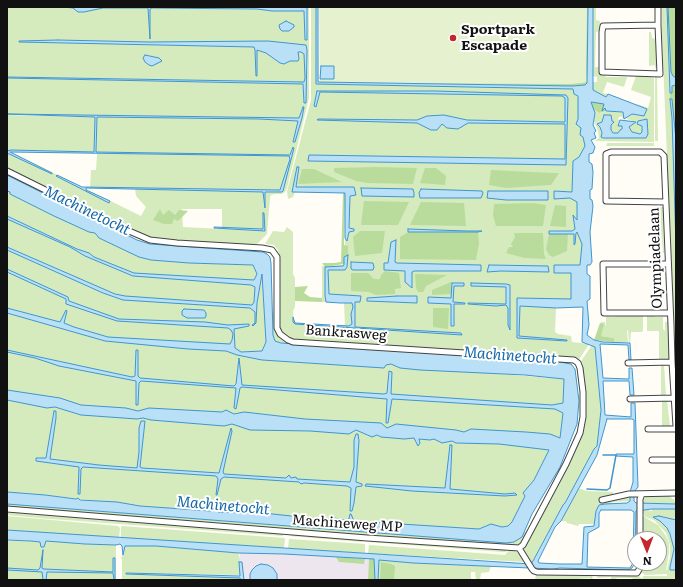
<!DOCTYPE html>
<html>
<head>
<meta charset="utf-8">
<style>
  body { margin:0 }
  #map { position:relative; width:683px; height:587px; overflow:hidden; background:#fffdf5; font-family:Literata,serif }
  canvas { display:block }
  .frame { position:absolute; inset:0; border:8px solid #111; pointer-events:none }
  .north { position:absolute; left:627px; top:531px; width:40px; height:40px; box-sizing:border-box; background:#fff; border:1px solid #a0a0a0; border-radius:50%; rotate:179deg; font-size:11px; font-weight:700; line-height:16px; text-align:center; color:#111 }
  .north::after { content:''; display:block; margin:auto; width:14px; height:18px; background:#c4262e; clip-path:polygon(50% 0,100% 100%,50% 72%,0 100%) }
</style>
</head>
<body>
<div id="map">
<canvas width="683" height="587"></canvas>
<div class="frame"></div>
<div class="north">N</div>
</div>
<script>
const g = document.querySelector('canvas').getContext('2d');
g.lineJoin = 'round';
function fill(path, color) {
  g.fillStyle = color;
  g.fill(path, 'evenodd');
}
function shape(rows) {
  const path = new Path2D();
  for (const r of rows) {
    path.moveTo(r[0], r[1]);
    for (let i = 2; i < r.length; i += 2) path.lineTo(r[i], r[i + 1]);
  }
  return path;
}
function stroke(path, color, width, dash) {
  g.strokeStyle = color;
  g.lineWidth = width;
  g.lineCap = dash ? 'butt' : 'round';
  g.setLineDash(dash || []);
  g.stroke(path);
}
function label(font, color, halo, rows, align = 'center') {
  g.font = font + ' Literata,serif';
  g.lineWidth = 4;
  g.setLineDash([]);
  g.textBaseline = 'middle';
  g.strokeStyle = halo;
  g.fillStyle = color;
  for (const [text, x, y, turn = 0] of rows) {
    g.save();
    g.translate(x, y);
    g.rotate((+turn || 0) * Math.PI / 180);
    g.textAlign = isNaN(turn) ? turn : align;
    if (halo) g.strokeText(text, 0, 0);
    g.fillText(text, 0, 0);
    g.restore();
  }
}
const industrial = shape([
  [239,549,371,555,376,580,242,580]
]);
const green = shape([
  [7,7,304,7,305,39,307,40,307,7,309,7,309,98,287,188,285,192,282,194,275,194,271,195,270,198,267,234,256,245,156,239,139,234,7,169,7,115,95,117,94,153,9,151,141,216,146,207,136,196,135,189,90,188,91,170,96,170,97,154,154,153,96,152,97,117,150,117,7,114,7,78,303,84,304,103,307,79,307,50,306,46,305,78,304,82,7,77],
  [182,209,222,209,222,229,183,227],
  [311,7,317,7,319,84,572,84,587,82,582,307,556,308,555,332,558,334,571,336,572,342,589,344,578,361,570,357,299,341,289,339,281,332,279,325,279,254,278,250,274,245,265,244,273,231,284,232,287,227,293,232,293,274,295,278,295,307,293,311,294,323,358,328,350,326,345,326,344,303,322,302,322,266,343,265,345,246,345,192,295,192,293,197,288,199,287,191,311,100],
  [593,7,596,7,596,20,600,21,600,31,596,32,595,67,600,67,600,73,605,75,606,77,627,77,624,87,607,82,603,93,608,94,606,97,593,90,592,82,597,82,597,77,592,76],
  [662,7,676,7,676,370,662,37],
  [649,32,651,32,652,38,656,39,657,67,655,68,655,65,649,66],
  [636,76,651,77,654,78,654,142,595,141,599,138,598,131,594,121,595,113,593,109,599,113,610,111,623,112,624,119,620,116,618,119,620,120,618,125,622,125,622,130,618,133,613,133,611,130,611,115,606,115,602,122,598,124,600,127,602,138,646,138,642,126,642,132,640,134,632,132,629,127,636,122,626,119,632,114,641,116,646,109,640,107,637,104,648,108,651,97,631,90],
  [655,77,657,77,658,141,655,141],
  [607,143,654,143,654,146,606,146],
  [7,190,95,233,99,238,151,260,189,263,253,265,257,274,262,274,266,342,262,351,261,360,384,368,386,365,391,364,461,371,564,379,561,438,549,450,547,456,512,522,508,526,502,527,479,529,354,522,140,506,45,495,7,492],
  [659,207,663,207,664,253,663,253],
  [275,308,276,331,280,337,285,341,316,346,290,345,275,341,273,335,273,320,272,314],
  [616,315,643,315,643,330,642,332,631,332,630,343,629,343,628,330,627,331,628,342,614,342,614,338,601,336,601,322,605,322,606,327,606,316,615,317],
  [655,315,655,317,663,317,663,329,665,331,665,322,668,322,669,361,659,361,659,331,647,331,647,316],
  [592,345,595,347,601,410,597,446,594,449,565,503,563,505,531,564,524,553,524,546,573,455,582,434,586,411,585,385,580,363],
  [664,365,666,396,661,395,661,366],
  [664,400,667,400,670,426,662,426,662,401],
  [578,488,587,491,613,492,613,496,610,499,627,497,630,498,630,501,612,502,611,504,599,505,595,524,579,524,578,526,567,523,566,521,560,521],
  [667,496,671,497,672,499,674,499,676,504,642,503,644,498,646,497],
  [7,504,506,543,521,536,523,532,528,532,522,542,518,545,513,546,247,527,7,507],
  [649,509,649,511,652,511,652,509,676,509,676,520,660,521,667,528,670,534,674,549,670,568,671,570,676,570,676,580,634,580,632,578,618,578,612,580,597,580,611,579,611,577,597,578,598,575,638,575,642,579,643,576,667,576,667,574,645,575,641,572,642,563,659,563,659,539,641,539,641,515,658,525,666,536,669,543,669,553,666,570,667,570,670,557,670,545,666,533,654,520,645,517,642,510],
  [7,512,282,534,283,536,38,518,7,515],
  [7,516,118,526,120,528,119,538,7,530],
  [122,526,284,538,285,539,284,548,121,538,121,527],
  [294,534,362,540,363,542,290,536],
  [43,539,85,544,116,545,116,580,7,580,7,541,31,541],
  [289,539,365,544,365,553,288,548],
  [372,539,507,549,506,552,502,552,370,542],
  [369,545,505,555,510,549,519,553,525,562,381,554,372,554,368,553],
  [125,546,156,546,238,553,241,562,239,563,240,575,127,573,127,574,240,578,241,580,122,580,122,559,121,559],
  [376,559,413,563,491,566,489,572,481,573,480,580,476,580,475,572,471,572,471,580,376,580],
  [536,575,592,575,593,580,590,580,590,578,578,579,578,580,535,580]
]);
const forest = shape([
  [342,7,478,81,583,83,584,7,588,7,587,83,586,85,572,86,336,82],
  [668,7,676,7,676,78,673,76,671,72],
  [675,84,676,85,676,140,672,99,670,99,670,93,672,93,672,86],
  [591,101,604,104,607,111,599,113,593,109],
  [376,167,417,168,413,184,367,183,356,181,334,172,334,168],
  [425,168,436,168,446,176,445,185,420,183],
  [302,169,314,169,342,182,298,184],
  [491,170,553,173,559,173,551,185,506,188,489,185],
  [343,193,345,193,344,240,344,245,348,246,348,255,344,257,344,264,325,267,322,263,334,263,341,262],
  [364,201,409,202,398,225,361,225],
  [421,202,464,203,466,226,410,225],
  [533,203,546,205,543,226,496,226,493,215,494,204],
  [555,205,566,206,566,227,550,226],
  [160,209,163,215,169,210,175,215,179,210,188,211,178,221,174,219,172,224,164,224,153,220],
  [360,231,385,231,382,253,355,256,353,237],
  [408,232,478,232,479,243,476,260,400,259,400,237],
  [514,233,543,233,544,254,546,259,525,258,506,253,509,247,513,247,511,244,515,237],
  [568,233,567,251,553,257,549,255,546,249,549,234],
  [385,271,399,273,401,288,395,289,395,294,376,295,369,292,351,291,351,273,368,273,374,279,380,279,381,275],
  [415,274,418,274,447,275,426,286,423,292,418,292,416,288],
  [451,282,451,294,432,295,432,290],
  [308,286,304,293,310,297,322,298,322,302,295,301,295,287],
  [433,308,449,308,448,329,433,327],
  [600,323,604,324,601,336,614,338,614,342,594,340],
  [336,557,365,559,364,564,339,562],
  [369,559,375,559,375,580,368,580],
  [381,562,391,564,395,566,394,580,380,580]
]);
const pitch = shape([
  [319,7,587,7,586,69,587,82,572,84,320,83]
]);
const water = shape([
  [63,7,307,7,307,40,305,40,304,11,272,11,257,9,152,8,150,9,150,39,148,8,103,8,84,12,78,12,73,8,63,7],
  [316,7,318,7,318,82,572,86,585,85,587,83,588,7,593,7,593,90,606,97,608,94,647,109,644,116,632,114,624,119,623,112,606,111,605,108,602,111,604,104,591,102,595,113,593,125,596,131,594,133,596,138,591,140,595,147,593,153,589,154,589,162,592,164,593,172,592,189,590,190,590,199,592,200,593,206,590,232,592,262,590,265,587,265,587,274,590,276,590,299,587,301,589,325,587,335,594,340,603,342,630,343,631,360,629,360,628,345,600,344,603,378,629,379,629,368,632,368,634,395,630,395,629,381,603,381,605,415,631,417,631,403,635,403,638,487,634,492,634,501,636,503,676,504,676,509,652,509,636,511,635,563,632,568,629,570,560,568,553,569,413,563,379,560,378,580,375,580,374,559,284,554,238,553,156,546,125,546,123,555,122,546,120,544,116,545,85,544,46,541,44,547,41,547,40,542,31,541,7,540,7,530,531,564,533,561,563,505,565,503,594,449,597,446,601,410,595,347,582,342,583,307,556,308,520,306,519,336,567,340,567,341,517,338,517,298,571,299,571,273,554,273,554,265,580,265,582,244,577,232,576,233,575,244,574,245,574,234,549,234,549,231,572,231,575,229,573,215,577,220,577,202,570,198,554,199,554,191,572,192,573,161,579,157,585,146,583,137,580,135,581,128,576,124,578,119,578,96,574,94,573,89,316,84,316,7],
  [607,419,632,419,634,420,634,454,616,454,616,456,633,457,633,482,630,492,630,501,627,503,605,504,599,505,596,511,594,526,584,527,582,564,560,564,539,563,538,561,555,527,561,521,597,455,607,419],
  [601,510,631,510,634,512,633,563,630,568,587,567,588,533,599,527,599,513,601,510],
  [667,7,668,7,671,72,673,76,676,78,676,85,672,86,672,93,670,93,667,7],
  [286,21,294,25,294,27,289,31,282,31,280,29,279,25,286,21],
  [58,40,149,42,268,41,306,45,307,50,306,103,304,103,303,84,7,78,7,77,304,82,305,78,304,54,301,52,298,52,299,59,298,61,290,61,284,64,280,63,266,53,257,50,257,76,256,76,255,50,254,47,19,42,19,41,58,40],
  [145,55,159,58,162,61,152,66,149,65,145,62,143,58,145,55],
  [321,66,334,66,334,79,320,79,321,66],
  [317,91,436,91,566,95,568,98,566,165,308,161,309,155,565,159,565,124,468,123,458,129,447,128,442,124,437,130,431,130,417,123,317,120,318,119,417,120,427,116,444,115,467,120,565,122,565,98,562,96,320,92,316,107,314,106,317,91],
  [670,99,672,99,676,140,676,246,672,118,670,99],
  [303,107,304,107,302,118,295,142,293,142,298,121,259,119,97,117,96,152,290,155,293,147,294,148,283,191,282,192,265,192,265,208,263,192,86,188,86,190,110,201,109,203,56,176,57,175,82,187,280,190,290,159,289,156,10,152,52,173,52,174,7,153,7,151,11,150,94,152,95,117,7,114,299,118,303,107],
  [604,115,611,115,612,121,614,122,611,125,611,130,613,133,618,133,620,130,622,129,622,126,618,126,620,120,636,122,629,127,632,132,640,134,642,132,642,126,637,124,638,121,647,119,648,134,646,138,603,138,601,137,602,133,600,127,597,124,602,122,604,115],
  [297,167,299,167,296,187,354,187,356,195,350,196,349,228,354,229,354,231,349,232,347,241,345,238,345,193,292,192,297,167],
  [7,175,137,240,150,244,263,252,267,254,270,257,271,263,273,335,275,341,281,343,560,362,571,364,575,369,579,401,577,424,560,467,532,514,522,537,514,542,506,543,7,504,7,492,45,495,76,499,78,498,80,500,117,502,140,506,211,511,215,500,216,510,218,512,243,513,254,512,319,519,335,518,343,520,349,519,350,514,351,514,354,521,479,529,491,524,502,527,508,526,512,522,525,496,523,493,534,480,549,450,499,444,456,443,452,441,442,443,434,439,430,440,419,439,420,443,418,446,414,438,404,439,381,437,377,435,372,437,356,430,349,434,310,431,250,430,232,424,224,426,151,420,143,418,137,419,81,415,55,407,47,408,7,400,7,390,60,398,81,405,126,408,138,411,149,408,222,412,226,410,234,414,244,412,305,419,381,423,387,428,396,424,456,430,464,432,471,429,526,432,550,434,560,438,563,413,555,409,392,399,388,423,386,423,387,399,242,387,240,388,236,409,234,408,236,388,141,381,139,383,138,405,136,405,136,381,59,366,35,358,7,352,7,350,132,377,135,376,136,350,138,350,138,376,140,378,234,386,236,384,239,358,242,385,384,394,387,393,389,371,392,372,391,394,552,405,563,403,564,379,525,375,420,370,400,368,391,364,386,365,384,368,262,360,237,355,226,351,188,349,105,341,7,313,7,308,60,322,66,310,67,311,64,323,74,327,108,337,230,344,232,340,233,334,231,330,228,328,117,321,66,304,66,299,7,272,7,269,68,297,69,301,119,319,205,322,228,325,249,324,249,326,234,329,235,348,241,352,262,351,266,342,262,274,257,303,256,323,253,326,252,325,255,323,255,312,250,308,123,300,103,293,7,250,7,247,115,294,125,296,252,305,254,302,255,287,251,285,133,276,85,256,70,247,7,219,7,216,77,249,89,253,94,257,134,273,254,280,257,274,253,265,189,263,151,260,139,257,99,238,95,233,89,232,54,216,10,194,10,192,7,191,7,175],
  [361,188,413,189,414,193,414,197,362,196,361,188],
  [421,189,482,191,483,193,481,198,420,198,419,193,421,189],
  [488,191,548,191,548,200,506,200,487,198,488,191],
  [263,213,264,213,265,231,214,228,214,227,263,229,263,213],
  [408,229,467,231,482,231,478,232,408,232,408,229],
  [396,240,395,262,397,263,481,265,481,271,414,271,412,272,412,288,405,282,405,271,384,270,384,263,388,263,391,242,396,240],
  [348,255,347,267,345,270,328,270,329,294,361,296,360,302,355,302,355,327,461,333,462,335,295,324,293,322,293,317,295,323,349,326,352,324,351,314,353,307,352,303,340,303,326,302,325,296,325,267,343,266,344,265,344,257,348,255],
  [351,262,373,263,374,267,373,270,353,270,351,269,351,262],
  [489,265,548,266,549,272,501,271,487,272,489,265],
  [452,283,464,283,464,286,454,286,453,302,465,303,465,304,454,304,454,326,451,326,451,304,428,303,428,297,451,298,452,283],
  [471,283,506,284,510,285,510,330,508,325,508,308,506,305,496,306,468,304,468,303,506,304,506,287,471,286,471,283],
  [397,296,417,296,417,303,367,301,367,298,397,296],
  [184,309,204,310,206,313,206,316,205,318,187,318,182,315,182,311,184,309],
  [54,411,56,411,56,418,50,459,99,465,137,468,139,452,139,428,141,421,145,421,140,467,142,468,219,473,231,428,232,431,223,472,224,474,286,478,289,475,291,478,296,477,297,479,350,482,354,467,354,440,356,434,358,434,359,441,356,482,362,484,362,486,356,487,354,503,352,511,350,511,351,488,347,486,304,483,301,484,299,482,224,477,221,479,217,495,216,495,218,479,216,476,83,467,81,469,80,494,78,494,79,467,36,461,36,458,46,458,54,411],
  [450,445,452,445,450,489,505,494,515,493,517,495,505,496,412,491,365,486,366,484,445,488,450,445],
  [659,516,676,520,676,570,670,570,670,567,674,549,670,534,667,528,660,521,653,517,659,516],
  [43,550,42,568,44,569,113,572,113,558,115,558,115,580,114,580,113,573,47,572,46,580,43,580,42,572,7,570,7,568,38,570,40,568,43,550],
  [239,562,242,562,244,580,241,580,240,578,126,574,126,573,240,576,239,562],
  [261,564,268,565,273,568,277,574,277,580,250,580,250,574,252,570,256,566,261,564]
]);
const stream = shape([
  [587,489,607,490,610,488,616,455,603,455]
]);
const minor = shape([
  [658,7,658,25,660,74,602,72,602,32,603,26,658,25],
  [7,171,122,228,150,240,177,243,262,248,272,250,277,257,277,328,280,334,288,340,293,342,574,360,578,363,580,368,583,392,583,417,580,433,566,464,523,545,519,548],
  [666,202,606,201,606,154,611,152,660,152,664,156,671,325,672,362,676,426],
  [668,264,603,264,604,313,670,313],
  [628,363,672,362],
  [630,399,674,398],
  [648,429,676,429],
  [652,460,676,460],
  [602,500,629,494,676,493],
  [7,509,367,538,519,548],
  [640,539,640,499,642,494],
  [519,548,532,569,534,571,537,572,637,573,640,568,640,563]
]);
const markers = [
  [453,38,4,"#c4262e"]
];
const poiNames = [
  ["Sportpark",461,30],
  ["Escapade",461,46]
];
const streetNames = [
  ["Olympiadelaan",656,258,-92],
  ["Bankrasweg",346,333,4],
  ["Machineweg MP",347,524,4]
];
const waterNames = [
  ["Machinetocht",87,211,26],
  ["Machinetocht",510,356,4],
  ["Machinetocht",223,506,5]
];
fill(industrial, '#eee6ef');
fill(green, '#d5ebbd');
fill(forest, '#b9dc9c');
fill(pitch, '#e6f2cf');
fill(water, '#b9e0f7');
stroke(water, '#3f96cf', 1);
stroke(stream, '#3f96cf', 1.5);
stroke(minor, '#444', 7);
stroke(minor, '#fff', 5);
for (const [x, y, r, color] of markers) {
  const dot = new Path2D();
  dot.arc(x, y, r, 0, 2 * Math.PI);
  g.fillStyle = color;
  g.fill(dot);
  stroke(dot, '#fff', 1.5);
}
label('bold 14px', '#111', '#fff', poiNames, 'left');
label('14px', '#111', '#fff', streetNames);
label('italic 15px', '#1768a6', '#fff', waterNames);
</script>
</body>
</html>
